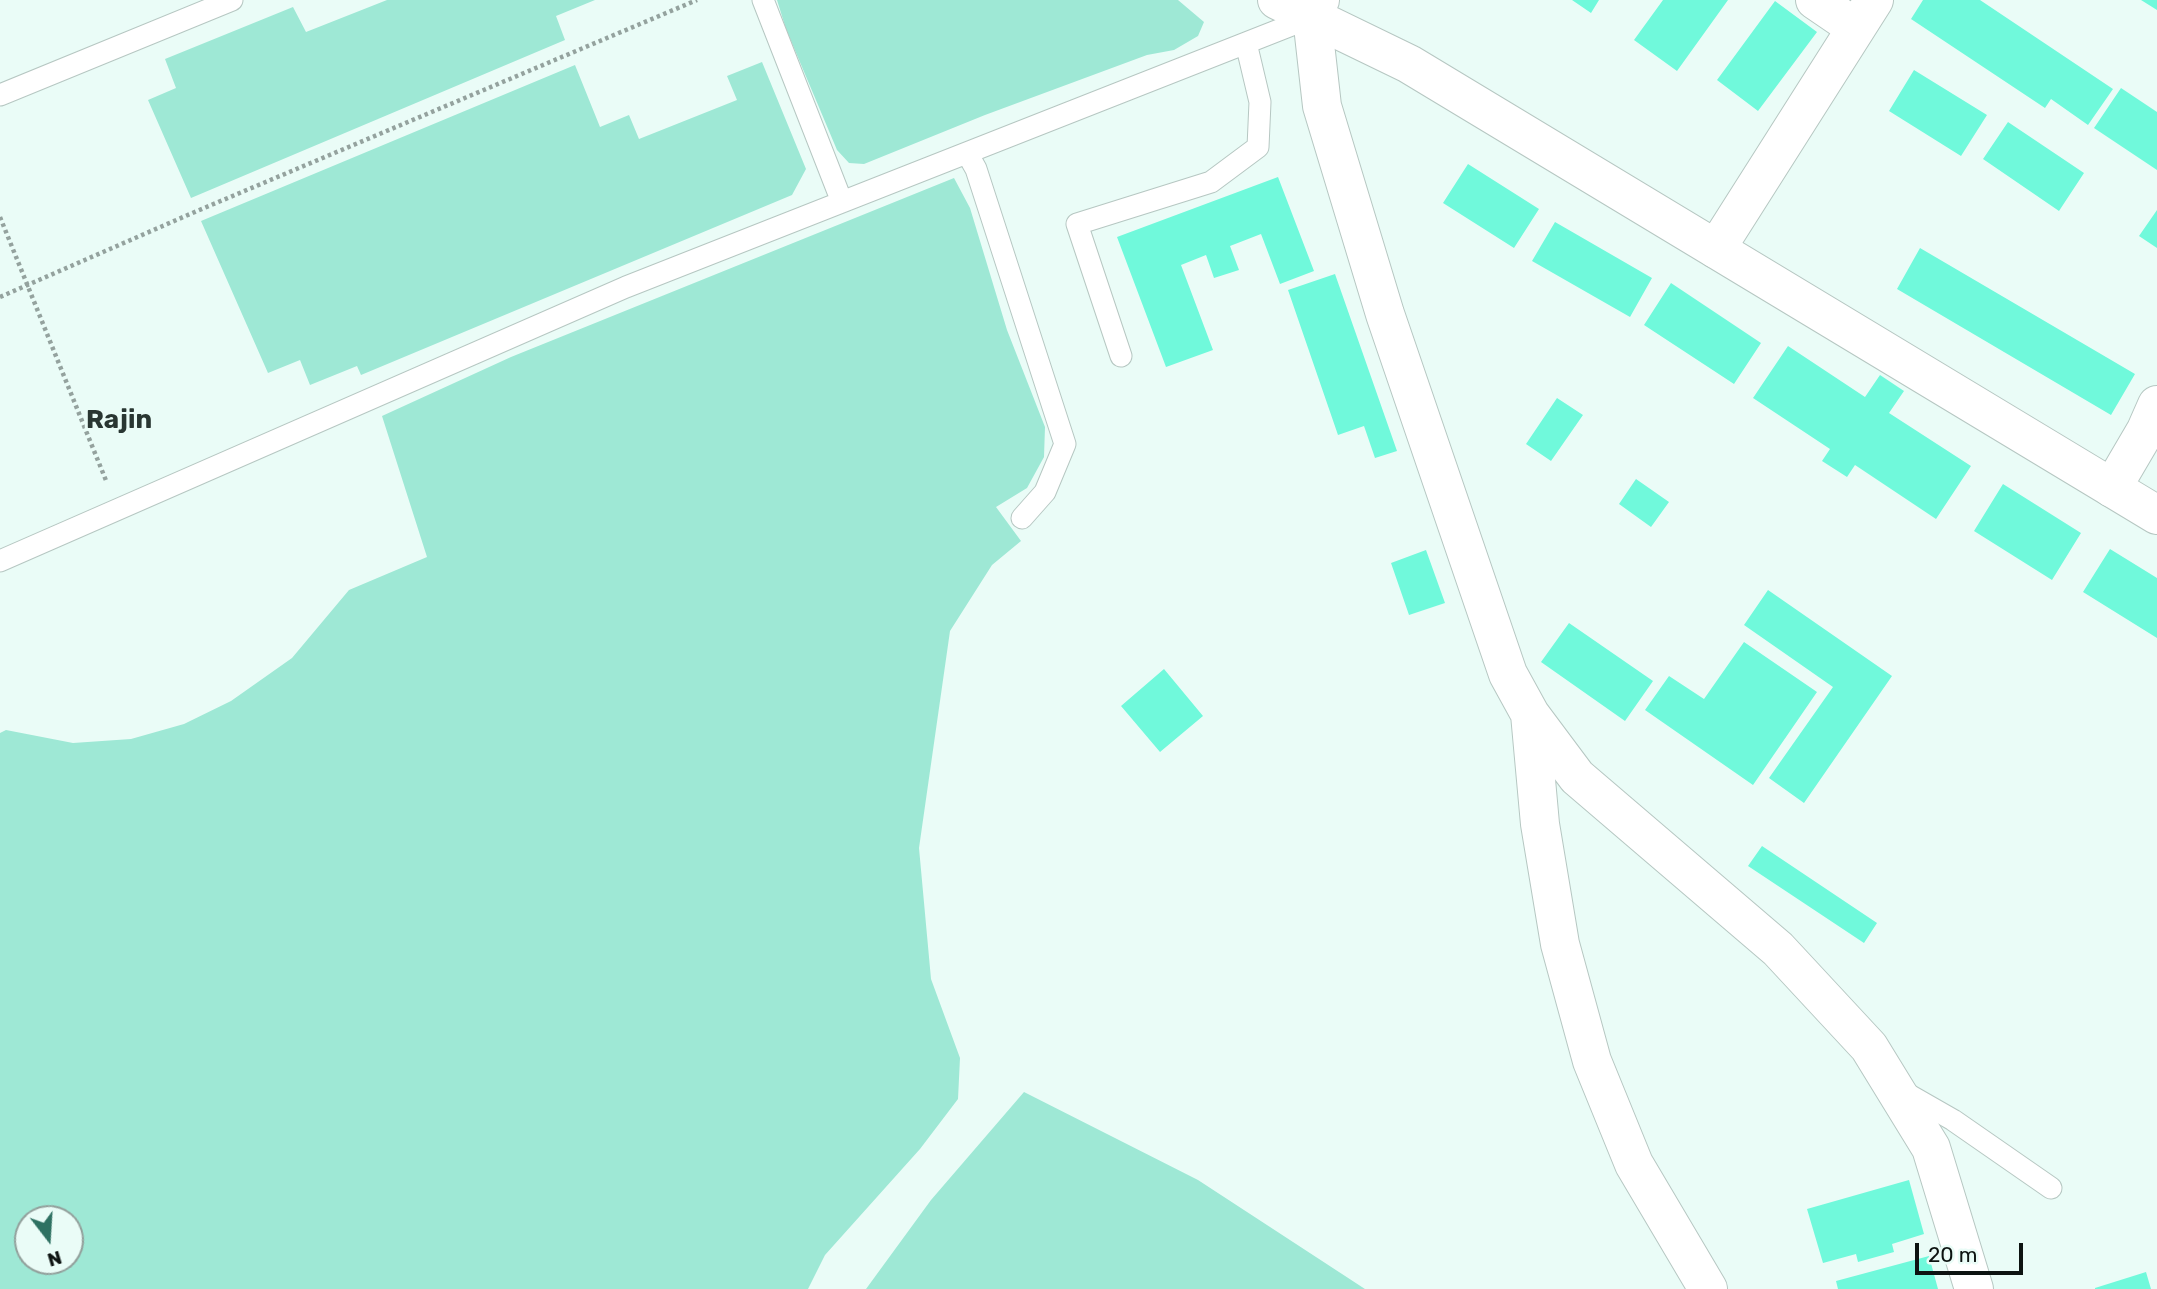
<!DOCTYPE html>
<html>
<head>
<meta charset="utf-8">
<style>
  body { margin:0 }
  #map { position:relative; width:2157px; height:1289px; overflow:hidden; background:#eafcf7; font-family:Rubik,sans-serif }
  canvas { display:block }
  .north { position:absolute; left:14px; top:1205px; width:70px; height:70px; box-sizing:border-box; background:#eafcf7; border:2px solid #929f9b; border-radius:50%; rotate:163deg; font-size:19px; font-weight:700; line-height:28px; text-align:center; color:#0d1311 }
  .north::after { content:''; display:block; margin:auto; width:24px; height:32px; background:#2e7162; clip-path:polygon(50% 0,100% 100%,50% 72%,0 100%) }
  .scale { position:absolute; left:1915px; top:1243px; width:108px; height:32px; box-sizing:border-box; border:4px solid #0d1311; border-top:0; padding-left:9px; font-size:21px; line-height:24px; white-space:nowrap; color:#0d1311; -webkit-text-stroke:5px #eafcf7; paint-order:stroke }
</style>
</head>
<body>
<div id="map">
<canvas width="2157" height="1289"></canvas>
<div class="north">N</div>
<div class="scale">20 m</div>
</div>
<script>
const g = document.querySelector('canvas').getContext('2d');
g.lineJoin = 'round';
function fill(path, color) {
  g.fillStyle = color;
  g.fill(path, 'evenodd');
}
function shape(rows) {
  const path = new Path2D();
  for (const r of rows) {
    path.moveTo(r[0], r[1]);
    for (let i = 2; i < r.length; i += 2) path.lineTo(r[i], r[i + 1]);
  }
  return path;
}
function stroke(path, color, width, dash) {
  g.strokeStyle = color;
  g.lineWidth = width;
  g.lineCap = dash ? 'butt' : 'round';
  g.setLineDash(dash || []);
  g.stroke(path);
}
function label(font, color, halo, rows, align = 'center') {
  g.font = font + ' Rubik,sans-serif';
  g.lineWidth = 6;
  g.setLineDash([]);
  g.textBaseline = 'middle';
  g.strokeStyle = halo;
  g.fillStyle = color;
  for (const [text, x, y, turn = 0] of rows) {
    g.save();
    g.translate(x, y);
    g.rotate((+turn || 0) * Math.PI / 180);
    g.textAlign = isNaN(turn) ? turn : align;
    if (halo) g.strokeText(text, 0, 0);
    g.fillText(text, 0, 0);
    g.restore();
  }
}
const green = shape([
  [387,0,595,0,556,16,565,40,191,198,148,100,176,88,165,59,293,7,306,32],
  [777,0,1178,0,1204,22,1198,36,1174,50,1147,55,985,115,864,164,849,163,837,150,786,29],
  [762,62,806,169,792,195,361,375,357,366,310,385,300,360,268,373,201,221,575,65,600,127,629,115,639,139,737,100,727,76],
  [954,178,970,208,1007,330,1045,427,1044,457,1027,488,996,507,1021,541,992,565,950,631,919,848,931,979,960,1058,958,1099,920,1149,825,1255,808,1289,0,1289,0,733,6,730,73,743,131,739,184,724,231,701,292,658,349,590,427,557,382,416,511,357],
  [28,1219,70,1219,70,1261,28,1261],
  [1024,1092,1198,1180,1365,1289,866,1289,931,1200]
]);
const building = shape([
  [1572,0,1599,0,1591,13],
  [1663,0,1728,0,1677,71,1634,40],
  [1923,0,1980,0,2113,89,2088,125,2051,99,2045,108,1911,19],
  [2141,0,2157,0,2157,10],
  [1775,1,1817,32,1758,111,1717,80],
  [1914,70,1987,115,1961,156,1889,111],
  [2121,88,2157,112,2157,170,2094,128],
  [2008,122,2084,173,2059,211,1983,159],
  [1468,164,1539,209,1514,248,1443,203],
  [1278,177,1314,271,1280,284,1261,234,1230,246,1239,270,1214,278,1206,255,1181,265,1213,350,1166,367,1117,237],
  [2157,210,2157,248,2139,236],
  [1555,222,1652,278,1630,317,1532,261],
  [1920,248,2135,374,2111,415,1897,289],
  [1335,274,1397,451,1375,458,1364,426,1338,435,1288,290],
  [1671,283,1761,343,1734,384,1644,325],
  [1788,346,1865,397,1880,375,1904,391,1889,413,1971,466,1936,519,1855,465,1847,477,1822,461,1830,449,1753,398],
  [1557,398,1583,415,1551,461,1526,444],
  [1636,479,1669,502,1651,527,1619,504],
  [2003,484,2081,533,2052,580,1974,531],
  [2110,549,2157,578,2157,638,2083,592],
  [1426,550,1445,603,1409,615,1391,563],
  [1768,590,1892,676,1804,803,1769,778,1833,687,1744,625],
  [1569,623,1653,681,1625,721,1541,662],
  [1744,642,1817,692,1753,785,1645,710,1669,676,1704,699],
  [1164,669,1203,716,1160,752,1121,706],
  [1762,846,1877,923,1864,943,1748,866],
  [1909,1180,1924,1234,1892,1244,1894,1252,1858,1262,1856,1254,1823,1263,1807,1209],
  [1929,1256,1938,1289,1838,1289,1836,1281],
  [2146,1272,2151,1289,2095,1289,2095,1288]
]);
const path = shape([
  [0,217,107,483],
  [0,297,197,211,697,0]
]);
const service = shape([
  [763,0,842,202],
  [0,95,232,0],
  [967,153,976,169,1065,444,1045,492,1022,518],
  [1121,356,1077,224,1211,182,1258,147,1260,102,1246,43],
  [0,561,626,287,1312,17],
  [1904,1092,1953,1120,2051,1188]
]);
const minor = shape([
  [1320,0,1312,17,1322,106,1385,314,1508,674,1530,714,1577,777,1778,949,1869,1047,1931,1148,1974,1289],
  [1815,0,1856,28],
  [1716,249,1874,0],
  [2112,488,2146,430,2157,405],
  [1530,714,1540,824,1560,944,1592,1061,1634,1164,1708,1289]
]);
const tertiary = shape([
  [1277,0,1409,64,2157,515]
]);
const districtNames = [
  ["Rajin",119,420]
];
fill(green, '#9ee8d5');
fill(building, '#70f9db');
stroke(service, '#b6c7c2', 23);
stroke(minor, '#b6c7c2', 40);
stroke(tertiary, '#b6c7c2', 40);
stroke(path, '#94a29e', 4.5, [3.5, 3.5]);
stroke(service, '#fff', 21);
stroke(minor, '#fff', 38);
stroke(tertiary, '#fff', 38);
label('bold 26px', '#293632', '#eafcf7', districtNames);
</script>
</body>
</html>
